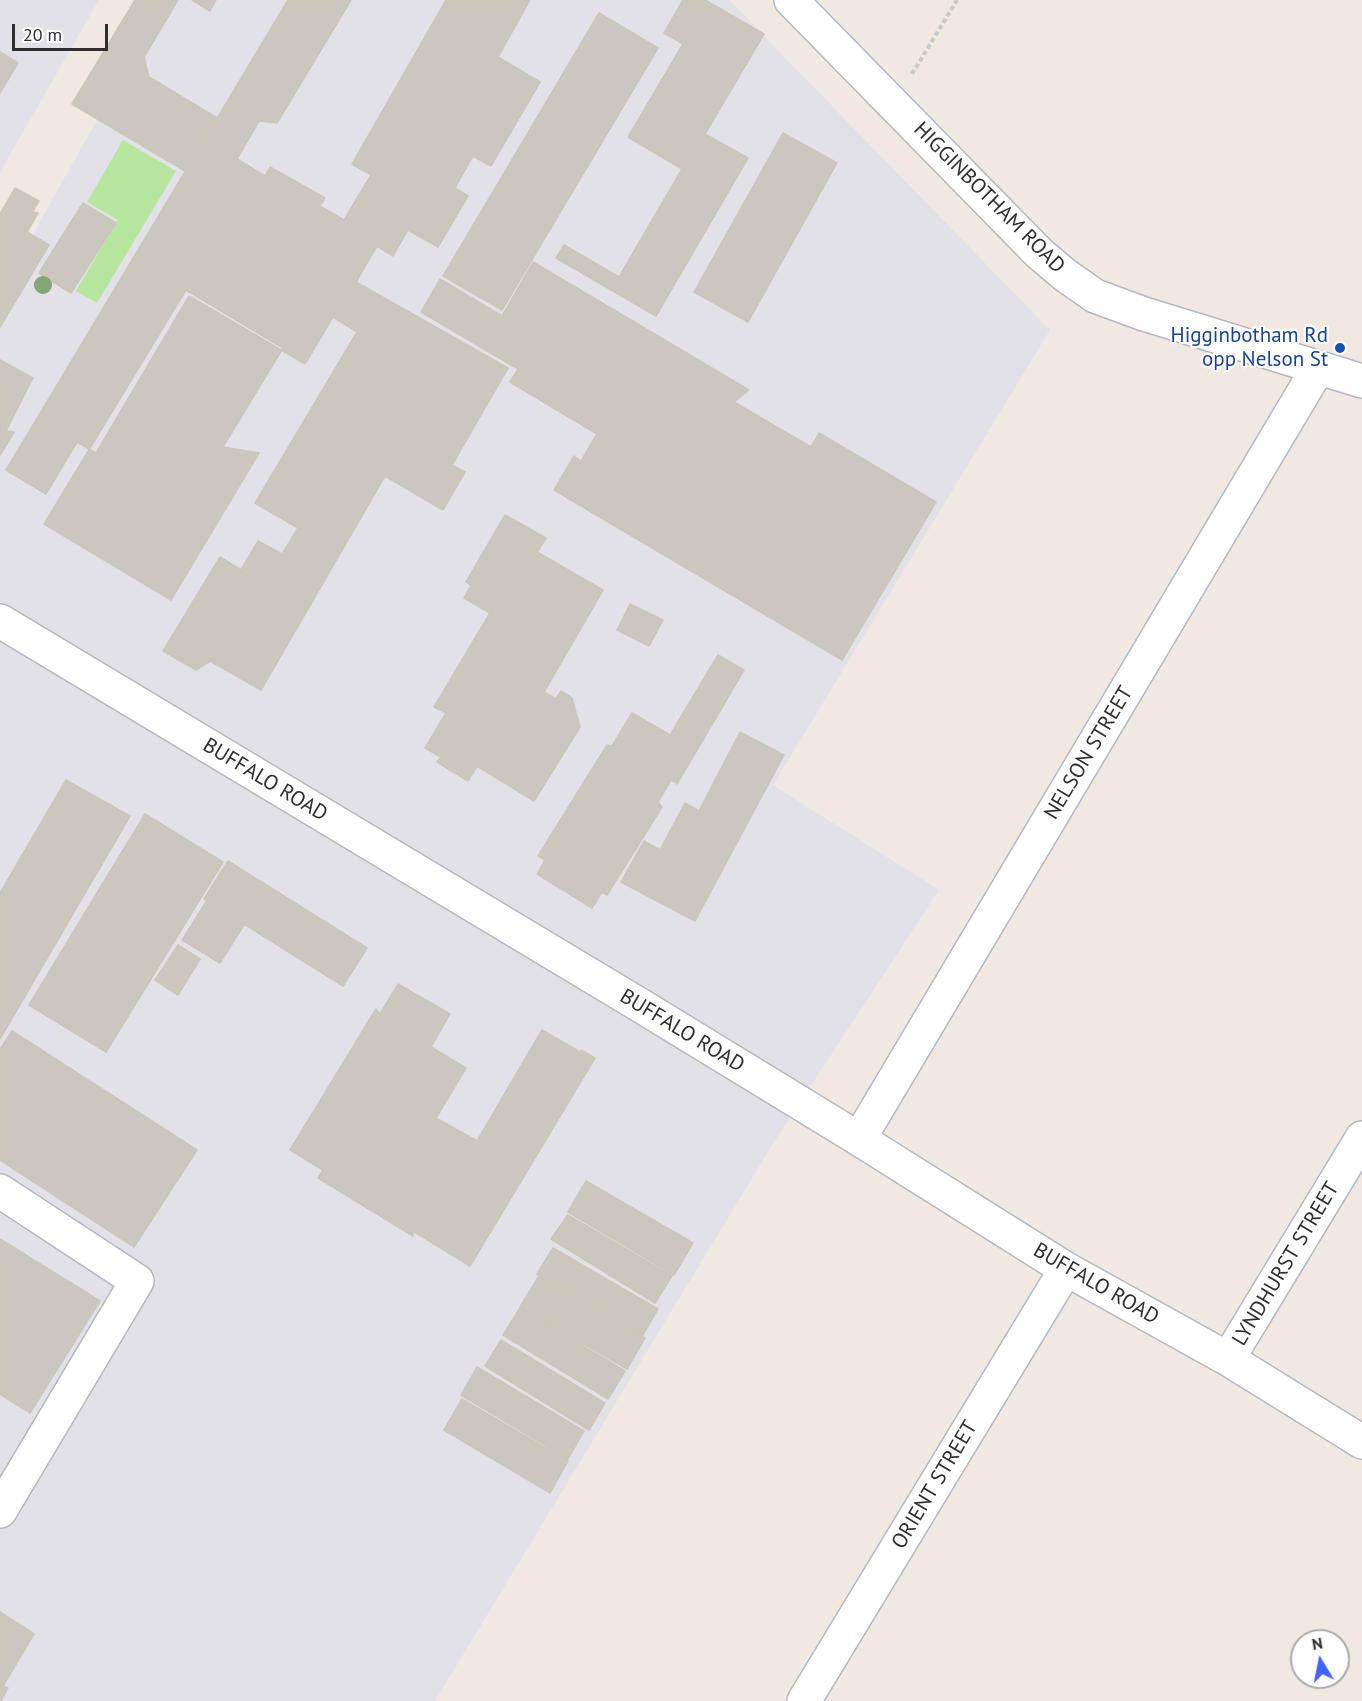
<!DOCTYPE html>
<html>
<head>
<meta charset="utf-8">
<style>
  body { margin:0 }
  #map { position:relative; width:1362px; height:1701px; overflow:hidden; background:#efe9e1; font-family:"PT Sans",sans-serif }
  canvas { display:block }
  .north { position:absolute; left:1290px; top:1629px; width:60px; height:60px; box-sizing:border-box; background:#fff; border:2px solid #ababab; border-radius:50%; rotate:350deg; font-size:16px; font-weight:700; line-height:24px; text-align:center; color:#2e2e2e }
  .north::after { content:''; display:block; margin:auto; width:21px; height:27px; background:#4264fb; clip-path:polygon(50% 0,100% 100%,50% 72%,0 100%) }
  .scale { position:absolute; left:12px; top:24px; width:96px; height:27px; box-sizing:border-box; border:3px solid #2e2e2e; border-top:0; padding-left:8px; font-size:18px; line-height:21px; white-space:nowrap; color:#2e2e2e; -webkit-text-stroke:4px #fff; paint-order:stroke }
</style>
</head>
<body>
<div id="map">
<canvas width="1362" height="1701"></canvas>
<div class="north">N</div>
<div class="scale">20 m</div>
</div>
<script>
const g = document.querySelector('canvas').getContext('2d');
g.lineJoin = 'round';
function fill(path, color) {
  g.fillStyle = color;
  g.fill(path, 'evenodd');
}
function shape(rows) {
  const path = new Path2D();
  for (const r of rows) {
    path.moveTo(r[0], r[1]);
    for (let i = 2; i < r.length; i += 2) path.lineTo(r[i], r[i + 1]);
  }
  return path;
}
function stroke(path, color, width, dash) {
  g.strokeStyle = color;
  g.lineWidth = width;
  g.lineCap = dash ? 'butt' : 'round';
  g.setLineDash(dash || []);
  g.stroke(path);
}
function label(font, color, halo, rows, align = 'center') {
  g.font = font + ' "PT Sans",sans-serif';
  g.lineWidth = 4.5;
  g.setLineDash([]);
  g.textBaseline = 'middle';
  g.strokeStyle = halo;
  g.fillStyle = color;
  for (const [text, x, y, turn = 0] of rows) {
    g.save();
    g.translate(x, y);
    g.rotate((+turn || 0) * Math.PI / 180);
    g.textAlign = isNaN(turn) ? turn : align;
    if (halo) g.strokeText(text, 0, 0);
    g.fillText(text, 0, 0);
    g.restore();
  }
}
const industrial = shape([
  [0,0,99,0,0,172],
  [165,0,729,0,1050,330,773,785,939,890,774,1142,435,1701,0,1701,0,292]
]);
const green = shape([
  [123,140,176,171,97,303,76,291,118,220,87,202]
]);
const building = shape([
  [135,0,178,0,144,57,149,77,217,118,185,171,72,104,135,0],
  [192,0,216,0,210,11,192,0],
  [288,0,351,0,277,123,259,121,237,159,265,176,270,167,325,198,320,206,344,220,371,175,352,164,446,0,530,0,498,57,540,82,491,166,473,156,455,188,468,196,438,247,408,230,393,256,377,246,356,282,508,368,452,465,465,472,443,510,385,476,261,690,210,661,196,670,163,651,220,557,241,570,258,541,282,554,298,528,255,503,357,332,333,317,305,364,189,296,96,453,77,442,46,494,6,470,288,0],
  [683,0,705,0,764,34,705,134,748,158,656,316,556,258,564,245,619,277,682,169,628,137,683,44,664,33,683,0],
  [599,13,658,48,502,310,443,276,599,13],
  [0,52,18,63,0,93,0,52],
  [783,133,837,163,748,322,694,292,783,133],
  [15,188,39,201,32,212,38,213,27,232,49,245,0,327,0,214,15,188],
  [83,203,116,223,71,293,39,273,83,203],
  [533,262,749,390,734,402,811,447,819,433,936,502,842,660,554,490,574,456,581,461,597,434,510,382,518,369,421,312,440,279,502,316,533,262],
  [186,290,283,348,223,447,259,453,171,600,44,524,186,290],
  [0,360,33,378,6,431,14,432,0,455,0,360],
  [505,515,546,538,537,552,603,590,544,692,556,699,561,691,572,698,580,727,534,801,477,766,468,781,437,762,441,757,425,748,446,713,434,707,490,613,464,598,471,585,466,582,505,515],
  [630,604,663,620,649,646,617,630,630,604],
  [718,655,744,670,677,784,671,780,658,802,662,807,607,895,602,892,592,908,537,874,545,860,538,856,607,745,612,746,632,713,670,735,718,655],
  [740,732,784,755,695,921,621,882,644,841,660,850,685,803,699,811,740,732],
  [66,780,130,816,0,1039,0,893,66,780],
  [145,814,223,862,106,1052,29,1005,145,814],
  [228,861,367,948,343,986,204,899,228,861],
  [206,902,244,925,220,963,182,940,206,902],
  [178,945,200,959,178,995,155,980,178,945],
  [398,984,450,1014,431,1047,466,1068,436,1118,477,1141,542,1030,580,1052,581,1050,595,1058,470,1266,413,1231,413,1236,318,1178,323,1170,290,1150,376,1009,380,1014,398,984],
  [12,1031,197,1150,134,1247,0,1160,0,1049,12,1031],
  [586,1181,693,1243,674,1275,568,1212,586,1181],
  [568,1215,672,1276,655,1303,551,1239,568,1215],
  [0,1239,100,1301,30,1413,0,1394,0,1239],
  [553,1248,658,1309,643,1335,537,1274,553,1248],
  [539,1276,645,1338,627,1369,520,1307,539,1276],
  [520,1308,625,1371,608,1399,503,1335,520,1308],
  [501,1340,605,1403,589,1430,485,1366,501,1340],
  [477,1367,584,1431,568,1459,461,1395,477,1367],
  [462,1399,568,1461,550,1493,444,1430,462,1399],
  [0,1612,34,1634,3,1686,8,1688,1,1701,0,1612]
]);
const path = shape([
  [912,74,957,0]
]);
const minor = shape([
  [791,0,1039,253,1065,275,1095,296,1144,314,1362,381],
  [0,621,643,1007,859,1139,1066,1269,1228,1359,1362,1442],
  [859,1139,1318,368],
  [0,1191,137,1281,0,1511],
  [1228,1359,1362,1138],
  [804,1701,1066,1269]
]);
const trees = [
  [43,285]
];
const markers = [
  [1340,348,6,"#1a4fb4"]
];
const streetNames = [
  ["HIGGINBOTHAM ROAD",989,198,45],
  ["NELSON STREET",1089,753,-59],
  ["BUFFALO ROAD",265,780,31],
  ["BUFFALO ROAD",682,1031,31],
  ["LYNDHURST STREET",1286,1264,-59],
  ["BUFFALO ROAD",1096,1284,30],
  ["ORIENT STREET",935,1485,-59]
];
const transitNames = [
  ["Higginbotham Rd",1328,336],
  ["opp Nelson St",1328,360]
];
fill(industrial, '#e3e1e8');
fill(green, '#b6e59e');
fill(building, '#cbc7bf');
stroke(building, '#cbc5ba', 1.5);
stroke(minor, '#b4b7c1', 36);
stroke(path, '#c9c9c9', 4, [4.5, 3]);
stroke(minor, '#fff', 33);
g.fillStyle = '#84a574';
for (const [x, y] of trees) {
  g.beginPath();
  g.arc(x, y, 9, 0, 2 * Math.PI);
  g.fill();
}
for (const [x, y, r, color] of markers) {
  const dot = new Path2D();
  dot.arc(x, y, r, 0, 2 * Math.PI);
  g.fillStyle = color;
  g.fill(dot);
  stroke(dot, '#fff', 2);
}
label('21px', '#2e2e2e', '#fff', streetNames);
label('21px', '#164399', '#fff', transitNames, 'right');
</script>
</body>
</html>
